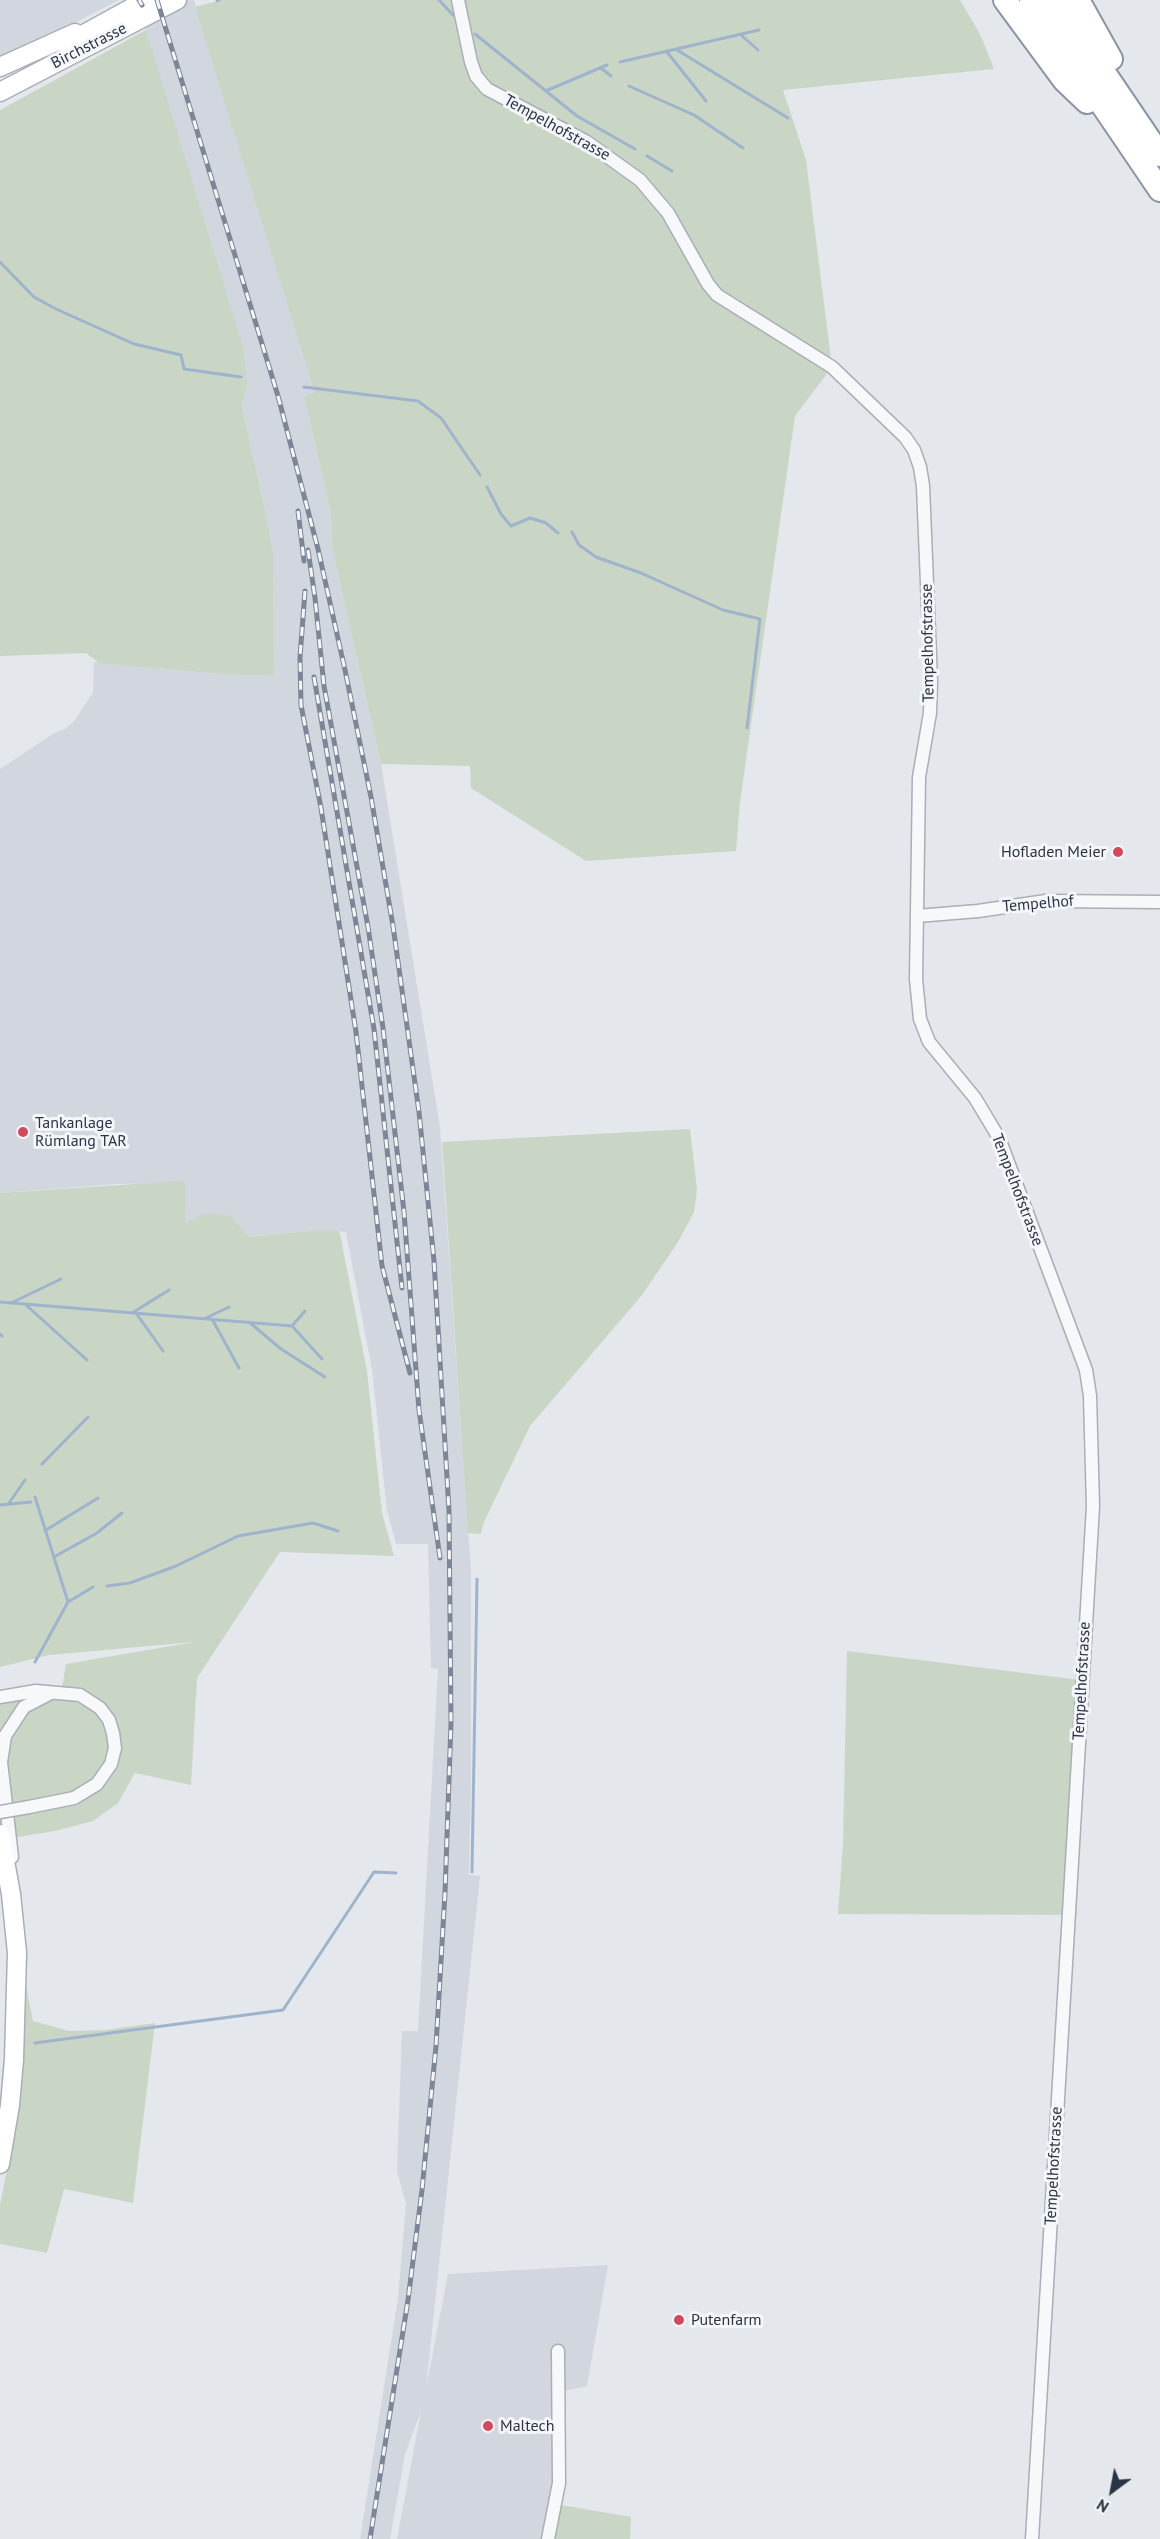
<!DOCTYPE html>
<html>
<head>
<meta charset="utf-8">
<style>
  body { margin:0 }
  #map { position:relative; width:1160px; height:2539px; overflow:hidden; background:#e4e7ec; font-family:"PT Sans",sans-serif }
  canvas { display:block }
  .north { position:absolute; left:1082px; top:2461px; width:60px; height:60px; -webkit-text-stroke:4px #f4f6f9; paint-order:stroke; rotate:212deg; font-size:16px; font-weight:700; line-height:24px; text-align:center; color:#2b3445 }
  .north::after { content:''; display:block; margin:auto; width:21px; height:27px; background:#2b3445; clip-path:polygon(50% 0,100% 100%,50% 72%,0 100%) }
</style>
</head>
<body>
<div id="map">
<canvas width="1160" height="2539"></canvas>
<div class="north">N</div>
</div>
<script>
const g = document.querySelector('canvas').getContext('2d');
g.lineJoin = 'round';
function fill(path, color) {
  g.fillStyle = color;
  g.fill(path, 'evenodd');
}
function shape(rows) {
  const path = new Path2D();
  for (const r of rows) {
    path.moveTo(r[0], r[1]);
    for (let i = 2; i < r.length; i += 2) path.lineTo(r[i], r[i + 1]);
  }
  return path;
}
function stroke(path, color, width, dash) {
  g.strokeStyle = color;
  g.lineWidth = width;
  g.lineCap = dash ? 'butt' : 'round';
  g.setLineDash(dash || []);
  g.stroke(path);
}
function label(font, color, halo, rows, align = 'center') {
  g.font = font + ' "PT Sans",sans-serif';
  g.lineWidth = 6;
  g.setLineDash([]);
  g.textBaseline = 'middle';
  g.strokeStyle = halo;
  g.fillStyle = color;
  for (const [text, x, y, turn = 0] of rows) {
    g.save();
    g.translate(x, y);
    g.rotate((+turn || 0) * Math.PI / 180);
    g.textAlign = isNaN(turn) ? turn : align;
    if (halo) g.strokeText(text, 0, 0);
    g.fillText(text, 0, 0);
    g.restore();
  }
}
const built = shape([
  [0,0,119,0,0,62],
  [132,0,194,0,316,393,304,396,331,514,332,548,381,764,440,1127,471,1573,471,1779,469,1875,480,1876,426,2388,448,2274,608,2265,587,2386,554,2393,555,2480,545,2539,397,2539,421,2411,405,2454,390,2539,360,2539,398,2298,406,2204,397,2171,402,2031,418,2031,438,1669,431,1668,428,1544,396,1544,387,1510,372,1370,346,1232,318,1230,249,1237,231,1216,186,1223,185,1183,117,1184,0,1193,0,769,54,733,65,729,75,720,93,692,94,662,221,674,274,676,273,553,268,524,242,406,247,385,146,30]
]);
const green = shape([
  [221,0,960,0,981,36,994,69,783,90,806,160,832,367,795,416,740,802,736,851,586,861,471,788,470,766,381,764,332,548,331,514,304,396,315,393,195,7],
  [146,30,243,347,247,385,242,406,268,524,273,553,274,676,221,674,99,663,86,653,0,656,0,110],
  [690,1129,697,1190,694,1212,678,1242,642,1295,530,1426,483,1524,481,1534,468,1533,442,1142],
  [180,1181,185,1183,186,1223,206,1213,231,1216,249,1237,318,1230,338,1231,340,1234,367,1371,382,1513,394,1556,280,1552,197,1678,191,1785,135,1773,118,1803,93,1821,55,1831,0,1840,0,1702,27,1697,60,1700,66,1664,194,1642,49,1655,0,1667,0,1193],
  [847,1651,1080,1680,1065,1915,838,1914,843,1843],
  [23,1971,33,2021,69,2031,105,2030,155,2023,133,2203,64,2189,47,2253,0,2244,0,2205,14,2133],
  [555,2504,631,2517,630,2539,549,2539]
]);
const stream = shape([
  [439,0,453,15],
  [217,1,219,0],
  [475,34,577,116,635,149],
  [741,35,758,50],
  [677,50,788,118],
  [667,52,706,101],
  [620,62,759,30],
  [601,68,611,76],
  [629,86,694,115,743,148],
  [548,90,607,65],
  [647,156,672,171],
  [0,262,34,297,56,309,134,344,181,355,184,369,241,377],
  [304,387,418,401,441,418,480,475],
  [487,487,501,514,511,526,530,518,546,523,558,533],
  [572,532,579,545,596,557,641,573,723,610,760,619,747,728],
  [0,1302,292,1326,322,1359],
  [11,1303,61,1279],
  [26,1305,87,1360],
  [132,1313,169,1290],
  [136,1313,163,1351],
  [206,1318,229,1307],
  [212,1319,239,1368],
  [249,1322,281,1349,325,1377],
  [292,1326,305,1311],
  [0,1334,2,1336],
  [42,1464,88,1417],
  [35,1497,68,1602],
  [9,1503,25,1480],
  [0,1505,31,1502],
  [46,1530,98,1498],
  [54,1557,97,1533,122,1513],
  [107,1586,130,1583,176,1566,238,1536,313,1523,338,1531],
  [35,1662,68,1602,93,1587],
  [472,1872,477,1579],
  [35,2043,283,2010,374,1872,396,1873]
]);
const minor = shape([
  [458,0,471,62,476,76,487,89,587,142,640,180,668,213,708,284,717,295,832,367,905,437,914,450,920,467,923,486,931,681,930,713,919,777,916,979,920,1019,929,1042,975,1098,999,1138,1086,1370,1090,1396,1093,1506,1032,2539],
  [917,916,978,911,1046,901,1160,902],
  [0,1697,36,1691,80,1695,100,1708,109,1720,113,1733,115,1748,111,1764,97,1784,74,1798,29,1807],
  [12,1857,1,1762,5,1736,24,1707,51,1693],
  [548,2539,559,2483,558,2351]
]);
const secondary = shape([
  [66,44,146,0],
  [0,67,75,33],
  [0,92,177,0],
  [0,1834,11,1894,17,1953,14,2059,10,2105,0,2164]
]);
const motorway = shape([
  [1005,0,1064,80,1087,102],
  [1031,0,1160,190],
  [1055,0,1160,155],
  [1078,0,1111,59]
]);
const rail = shape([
  [139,0,142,5],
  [157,0,278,396,318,549,345,670,371,797,393,926,419,1112,434,1261,449,1511,451,1723,445,1893,436,2046,422,2190,408,2300,370,2539],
  [298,511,304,561],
  [308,550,315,598,324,686,368,927,383,1028,404,1212,419,1410,440,1558],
  [305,591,300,657,301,705,321,808,356,1032,382,1266,410,1373],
  [314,677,374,1029,402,1288]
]);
const minorBridge = shape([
  [0,1812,29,1807]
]);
const markers = [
  [1118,852,6,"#d1495b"],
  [23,1132,6,"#d1495b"],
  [679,2320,6,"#d1495b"],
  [488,2426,6,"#d1495b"]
];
const streetNames = [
  ["Birchstrasse",89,46,-27],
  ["Tempelhofstrasse",557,128,29],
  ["Tempelhofstrasse",928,643,-91],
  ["Tempelhof",1038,904,-5],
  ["Tempelhofstrasse",1017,1190,69],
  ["Tempelhofstrasse",1082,1681,-87],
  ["Tempelhofstrasse",1054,2166,-87]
];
const poiNames = [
  ["Hofladen Meier",1106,852,"right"],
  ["Tankanlage",35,1123],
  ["Rümlang TAR",35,1141],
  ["Putenfarm",691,2320],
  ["Maltech",500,2426]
];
fill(built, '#d2d6de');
fill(green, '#c9d6c5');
stroke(stream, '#9fb4cc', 3);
stroke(minor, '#a9aeb7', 15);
stroke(secondary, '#a9aeb7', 21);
stroke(motorway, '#8b94a3', 26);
stroke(minor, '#f7f8fa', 12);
stroke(secondary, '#fff', 18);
stroke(motorway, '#fff', 22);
stroke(rail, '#7d8696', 5);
stroke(rail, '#f4f6f9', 3, [9]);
stroke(minorBridge, '#a9aeb7', 15, []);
stroke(minorBridge, '#f7f8fa', 12);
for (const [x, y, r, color] of markers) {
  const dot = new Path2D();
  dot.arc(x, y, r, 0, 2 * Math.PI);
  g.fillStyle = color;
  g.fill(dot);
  stroke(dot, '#f4f6f9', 2);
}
label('16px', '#2b3445', '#f4f6f9', streetNames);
label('16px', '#2b3445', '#f4f6f9', poiNames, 'left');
</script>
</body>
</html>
